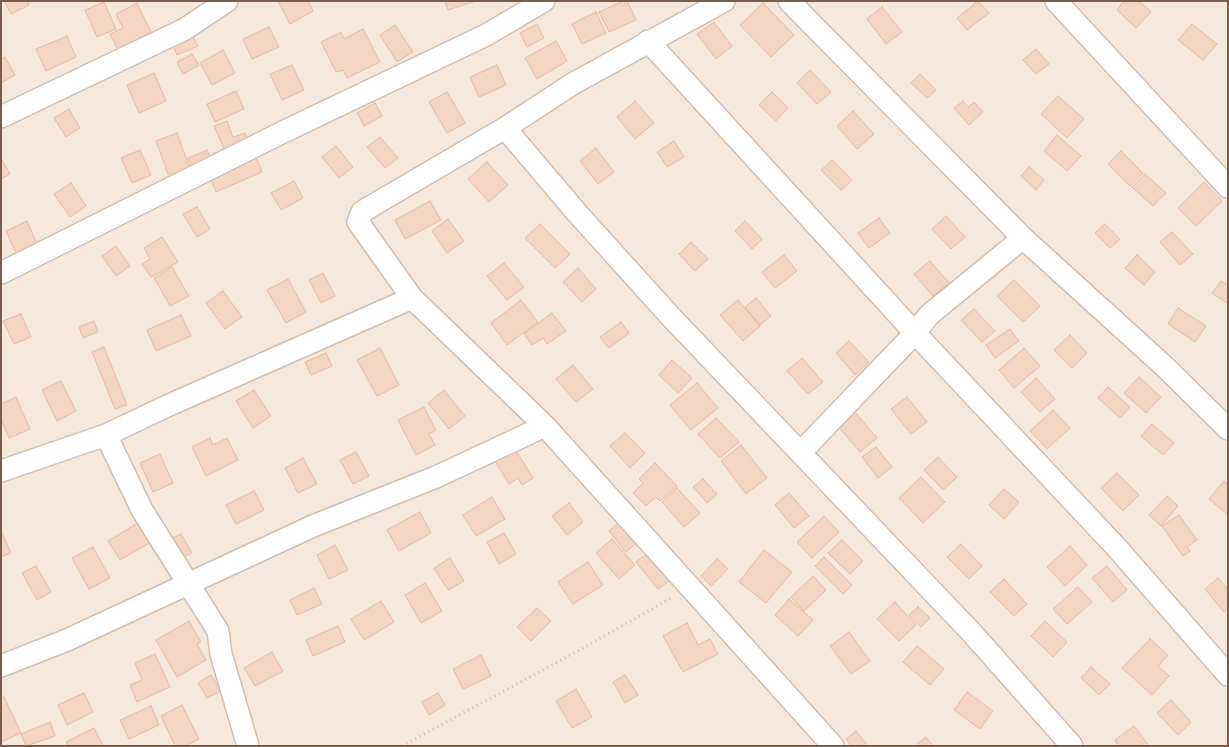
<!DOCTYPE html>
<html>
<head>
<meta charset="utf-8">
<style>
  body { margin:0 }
  #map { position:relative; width:1229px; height:747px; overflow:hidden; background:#fdf6ec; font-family:"Alegreya Sans",sans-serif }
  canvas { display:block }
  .frame { position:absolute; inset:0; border:2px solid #7a5c4d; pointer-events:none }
</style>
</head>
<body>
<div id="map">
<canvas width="1229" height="747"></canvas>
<div class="frame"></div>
</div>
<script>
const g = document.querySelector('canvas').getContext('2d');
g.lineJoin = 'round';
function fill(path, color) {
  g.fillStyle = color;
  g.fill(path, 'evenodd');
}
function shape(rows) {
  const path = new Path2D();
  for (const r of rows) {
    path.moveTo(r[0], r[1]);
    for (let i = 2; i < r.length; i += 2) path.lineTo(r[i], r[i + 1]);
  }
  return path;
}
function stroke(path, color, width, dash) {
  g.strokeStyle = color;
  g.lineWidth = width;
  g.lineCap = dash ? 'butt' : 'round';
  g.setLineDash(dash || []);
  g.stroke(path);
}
const residential = shape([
  [1,1,1228,1,1228,746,1,746]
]);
const building = shape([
  [4,1,27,1,29,5,11,14,4,1],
  [278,1,308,1,313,11,290,24,278,1],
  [445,1,476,1,448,10,445,1],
  [623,1,627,1,636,20,609,32,599,12,623,1],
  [978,1,989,13,967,30,957,18,978,1],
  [1124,1,1139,1,1151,12,1136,28,1117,10,1124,1],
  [104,2,116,29,97,37,85,10,104,2],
  [137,3,152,34,118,50,110,34,123,28,116,14,137,3],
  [763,3,794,35,771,57,740,25,763,3],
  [882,7,902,32,886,44,867,19,882,7],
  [596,12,606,33,582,44,572,24,596,12],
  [714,22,732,46,716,59,697,34,714,22],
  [537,24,544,38,527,47,520,33,537,24],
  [1192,24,1217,44,1203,60,1178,40,1192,24],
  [395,25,413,52,397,62,380,35,395,25],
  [269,27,279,47,252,59,243,39,269,27],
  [363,29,380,62,347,78,343,70,336,72,321,42,341,32,344,39,363,29],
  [191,33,198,46,177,55,172,43,191,33],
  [67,36,76,57,46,71,36,49,67,36],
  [556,41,567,61,537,79,525,58,556,41],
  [1036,49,1049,64,1036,74,1023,60,1036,49],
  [223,50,235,73,212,85,200,63,223,50],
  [192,54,199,65,183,74,177,62,192,54],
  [5,57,15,75,1,83,1,59,5,57],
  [292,65,304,90,282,100,270,74,292,65],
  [497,65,506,85,479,97,470,77,497,65],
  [810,70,831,92,817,104,797,83,810,70],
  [154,73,166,101,139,113,127,85,154,73],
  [920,74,936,90,927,98,911,83,920,74],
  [236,91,244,109,215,122,207,104,236,91],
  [447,92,465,123,447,133,429,102,447,92],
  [772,92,788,108,776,121,759,105,772,92],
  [1058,96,1084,119,1067,138,1041,114,1058,96],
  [635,101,654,123,635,139,617,117,635,101],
  [963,101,968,107,974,102,983,112,969,125,954,108,963,101],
  [375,103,382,116,364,126,357,113,375,103],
  [69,109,80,128,66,137,54,118,69,109],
  [853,111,874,134,857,149,837,126,853,111],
  [227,121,233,137,245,133,249,143,226,153,214,126,227,121],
  [177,133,190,169,169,177,156,141,177,133],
  [1057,135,1081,156,1067,171,1044,151,1057,135],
  [380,137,398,158,385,168,367,147,380,137],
  [674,141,684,157,667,167,657,152,674,141],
  [336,146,353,167,339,178,322,157,336,146],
  [596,148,614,172,598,184,580,161,596,148],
  [140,150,151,175,132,183,121,158,140,150],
  [207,150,212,162,193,170,188,158,207,150],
  [1121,151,1143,173,1130,186,1108,164,1121,151],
  [256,157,262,172,216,192,210,177,256,157],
  [1,158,10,174,1,179,1,158],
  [832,160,852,180,841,190,821,170,832,160],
  [487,162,508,185,489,202,468,179,487,162],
  [1029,167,1044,180,1036,190,1021,176,1029,167],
  [1145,174,1166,193,1153,206,1132,187,1145,174],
  [294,181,303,198,281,210,271,193,294,181],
  [1204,182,1222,201,1196,226,1178,208,1204,182],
  [71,183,86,206,70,217,54,194,71,183],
  [430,201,441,220,405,239,395,220,430,201],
  [197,207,210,229,197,237,183,214,197,207],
  [946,216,965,237,951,249,932,229,946,216],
  [879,218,890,233,869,248,858,233,879,218],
  [448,219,464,241,447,253,432,231,448,219],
  [27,221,37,244,16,253,6,231,27,221],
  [745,221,762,239,752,249,735,231,745,221],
  [540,224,570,254,555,268,525,238,540,224],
  [1105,224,1120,239,1110,248,1095,233,1105,224],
  [1172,232,1193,254,1180,265,1160,242,1172,232],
  [162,237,178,262,151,277,142,264,150,259,144,248,162,237],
  [691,242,708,259,695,271,679,254,691,242],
  [116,246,130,266,116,276,102,256,116,246],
  [784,255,797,271,775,288,762,272,784,255],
  [1137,255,1155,272,1144,285,1125,268,1137,255],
  [930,261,949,283,933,296,914,274,930,261],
  [504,263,524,287,507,300,487,276,504,263],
  [172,267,189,296,170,306,154,278,172,267],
  [578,268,596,289,582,302,563,282,578,268],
  [323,273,335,296,321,303,309,280,323,273],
  [288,279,306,312,286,323,267,290,288,279],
  [1014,280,1040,306,1023,322,997,296,1014,280],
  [1221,281,1228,285,1228,304,1212,293,1221,281],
  [223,291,242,317,225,329,206,303,223,291],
  [756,298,771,316,760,325,745,307,756,298],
  [521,300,538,322,507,345,491,323,521,300],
  [738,300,760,326,743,341,720,315,738,300],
  [1178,308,1206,326,1195,342,1168,324,1178,308],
  [974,309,995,331,982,342,961,320,974,309],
  [552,313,566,331,547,344,543,338,532,345,524,334,552,313],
  [21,314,31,337,14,344,3,321,21,314],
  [181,315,191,336,156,351,147,330,181,315],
  [94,321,98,332,83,338,79,327,94,321],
  [621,322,629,333,609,348,600,337,621,322],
  [1010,329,1019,341,995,358,986,345,1010,329],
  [1070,335,1087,353,1072,368,1054,350,1070,335],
  [849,341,869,362,855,375,836,353,849,341],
  [104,347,127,405,115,409,92,352,104,347],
  [380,348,399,385,377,396,357,360,380,348],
  [1024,348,1040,366,1014,388,999,370,1024,348],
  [326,353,332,366,311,375,305,362,326,353],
  [802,358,823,382,808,394,787,371,802,358],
  [672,360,692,378,678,393,659,375,672,360],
  [573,365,593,389,576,402,556,379,573,365],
  [1139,377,1161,397,1146,413,1124,393,1139,377],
  [1036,378,1055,399,1040,412,1021,392,1036,378],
  [61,381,76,411,57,421,42,390,61,381],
  [697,383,718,408,691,430,670,405,697,383],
  [1108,387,1130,407,1120,418,1098,398,1108,387],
  [254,390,271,416,253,428,236,401,254,390],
  [444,390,465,416,449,429,428,403,444,390],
  [16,397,30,429,9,438,1,419,1,404,16,397],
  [907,397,927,422,911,434,891,409,907,397],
  [424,407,436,430,429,434,435,445,416,455,398,420,424,407],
  [1053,410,1070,428,1047,449,1030,431,1053,410],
  [855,412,877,438,860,452,838,426,855,412],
  [716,418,739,442,720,458,698,434,716,418],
  [1152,424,1174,443,1163,455,1141,436,1152,424],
  [625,433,645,453,630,468,610,446,625,433],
  [210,438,213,445,227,438,238,460,206,476,192,447,210,438],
  [741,445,767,478,746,494,721,461,741,445],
  [876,447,892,467,878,478,862,457,876,447],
  [515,449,533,478,522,485,518,478,509,484,495,461,515,449],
  [356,452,369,476,353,484,340,460,356,452],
  [160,454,173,483,153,492,140,463,160,454],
  [938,457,957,477,943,490,924,470,938,457],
  [303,458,317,484,298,493,285,468,303,458],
  [655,463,677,486,660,501,656,497,646,506,633,493,643,483,639,479,655,463],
  [1117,473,1139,495,1123,511,1101,488,1117,473],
  [921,477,945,502,923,523,899,498,921,477],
  [703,479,717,494,707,503,693,487,703,479],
  [1224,481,1228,485,1228,515,1209,499,1224,481],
  [677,488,700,513,684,527,662,502,677,488],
  [1004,489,1019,502,1004,519,989,505,1004,489],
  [254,491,264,510,236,524,226,505,254,491],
  [789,493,809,516,794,528,775,505,789,493],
  [1167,496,1178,506,1161,526,1149,515,1167,496],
  [492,497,505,519,476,536,463,515,492,497],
  [569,503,583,522,567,535,552,516,569,503],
  [420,512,431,533,399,551,387,530,420,512],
  [1179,515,1197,540,1187,547,1190,551,1183,556,1162,526,1179,515],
  [824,516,839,532,812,558,797,542,824,516],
  [622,520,639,541,626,552,609,531,622,520],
  [141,521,153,541,120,560,108,541,141,521],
  [1,531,11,553,1,557,1,531],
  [504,533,516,554,499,564,487,542,504,533],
  [181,534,192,553,181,558,171,539,181,534],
  [612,539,635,565,619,579,596,553,612,539],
  [842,540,863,561,850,574,828,553,842,540],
  [961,544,982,566,969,579,947,557,961,544],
  [335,545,348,570,329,579,317,555,335,545],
  [1070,546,1087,565,1065,586,1047,567,1070,546],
  [93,547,110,578,89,589,72,558,93,547],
  [764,550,792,572,766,603,739,582,764,550],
  [648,553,670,580,658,589,636,562,648,553],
  [824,557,852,585,843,594,815,566,824,557],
  [450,558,464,581,448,590,434,568,450,558],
  [717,559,728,569,711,586,701,576,717,559],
  [588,562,603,585,573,604,558,582,588,562],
  [36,566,51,592,37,600,22,573,36,566],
  [1107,566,1127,590,1113,602,1092,578,1107,566],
  [813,576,826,590,804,611,791,597,813,576],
  [1218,578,1228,589,1228,608,1224,612,1205,589,1218,578],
  [1004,579,1027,604,1014,616,990,592,1004,579],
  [425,583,442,611,421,623,405,595,425,583],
  [1078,587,1092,602,1067,624,1053,609,1078,587],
  [314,588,322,604,297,615,290,600,314,588],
  [789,599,813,620,798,636,775,615,789,599],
  [381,601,394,622,364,640,351,619,381,601],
  [895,602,916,625,899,641,877,619,895,602],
  [918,607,930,618,921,627,909,615,918,607],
  [537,608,551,621,531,641,517,627,537,608],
  [189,621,201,642,197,644,206,660,177,677,156,640,189,621],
  [1045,621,1067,642,1053,657,1031,636,1045,621],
  [687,623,698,645,710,639,718,654,683,672,663,636,687,623],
  [338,626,345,642,313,656,306,640,338,626],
  [849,632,870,661,851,674,830,646,849,632],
  [1150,639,1168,655,1158,666,1169,676,1152,695,1122,668,1150,639],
  [917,646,944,669,930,685,903,662,917,646],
  [272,652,283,671,255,686,244,668,272,652],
  [155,654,170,687,137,702,130,685,142,680,135,663,155,654],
  [481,655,491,676,463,689,453,669,481,655],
  [1091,667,1110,684,1099,695,1081,678,1091,667],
  [211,675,221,691,207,698,198,683,211,675],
  [625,675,638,695,625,703,613,682,625,675],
  [576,689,592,717,572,728,556,701,576,689],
  [967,692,993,711,980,729,954,710,967,692],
  [84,693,93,712,67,725,58,705,84,693],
  [438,693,445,705,429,715,422,702,438,693],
  [4,697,21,733,1,742,1,698,4,697],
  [1171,700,1191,722,1178,735,1157,713,1171,700],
  [182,705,199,739,185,746,175,746,161,716,182,705],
  [151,706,159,725,129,739,120,720,151,706],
  [50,722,55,736,26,746,21,734,50,722],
  [1134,726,1149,746,1119,746,1115,740,1134,726],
  [94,728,103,746,68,746,66,742,94,728],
  [856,731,868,746,852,746,846,739,856,731],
  [926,737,933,746,915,746,926,737]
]);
const path = shape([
  [402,746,576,652,673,597]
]);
const minor = shape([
  [724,1,574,83,505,128,370,207,362,212,358,222,412,298,545,426,833,746],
  [789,1,1023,238,1164,366,1228,429],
  [1056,1,1228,187],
  [648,41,915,333,1117,548,1228,675],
  [1,117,185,29,227,1],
  [505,128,577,213,671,317,972,633,1072,746],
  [1,273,281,133,486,35,544,1],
  [106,435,142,510,218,631,221,654,248,746],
  [801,452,915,333,929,315,1023,238],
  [1,471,106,435,167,406,412,298],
  [1,666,67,640,313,526,436,477,545,426]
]);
fill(residential, '#f5e8da');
fill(building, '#f3d5c3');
stroke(building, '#e6bba3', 1);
stroke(minor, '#d1beb0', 24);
stroke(path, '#d9b8a5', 3, [1, 4]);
stroke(minor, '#fff', 21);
</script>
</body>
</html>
